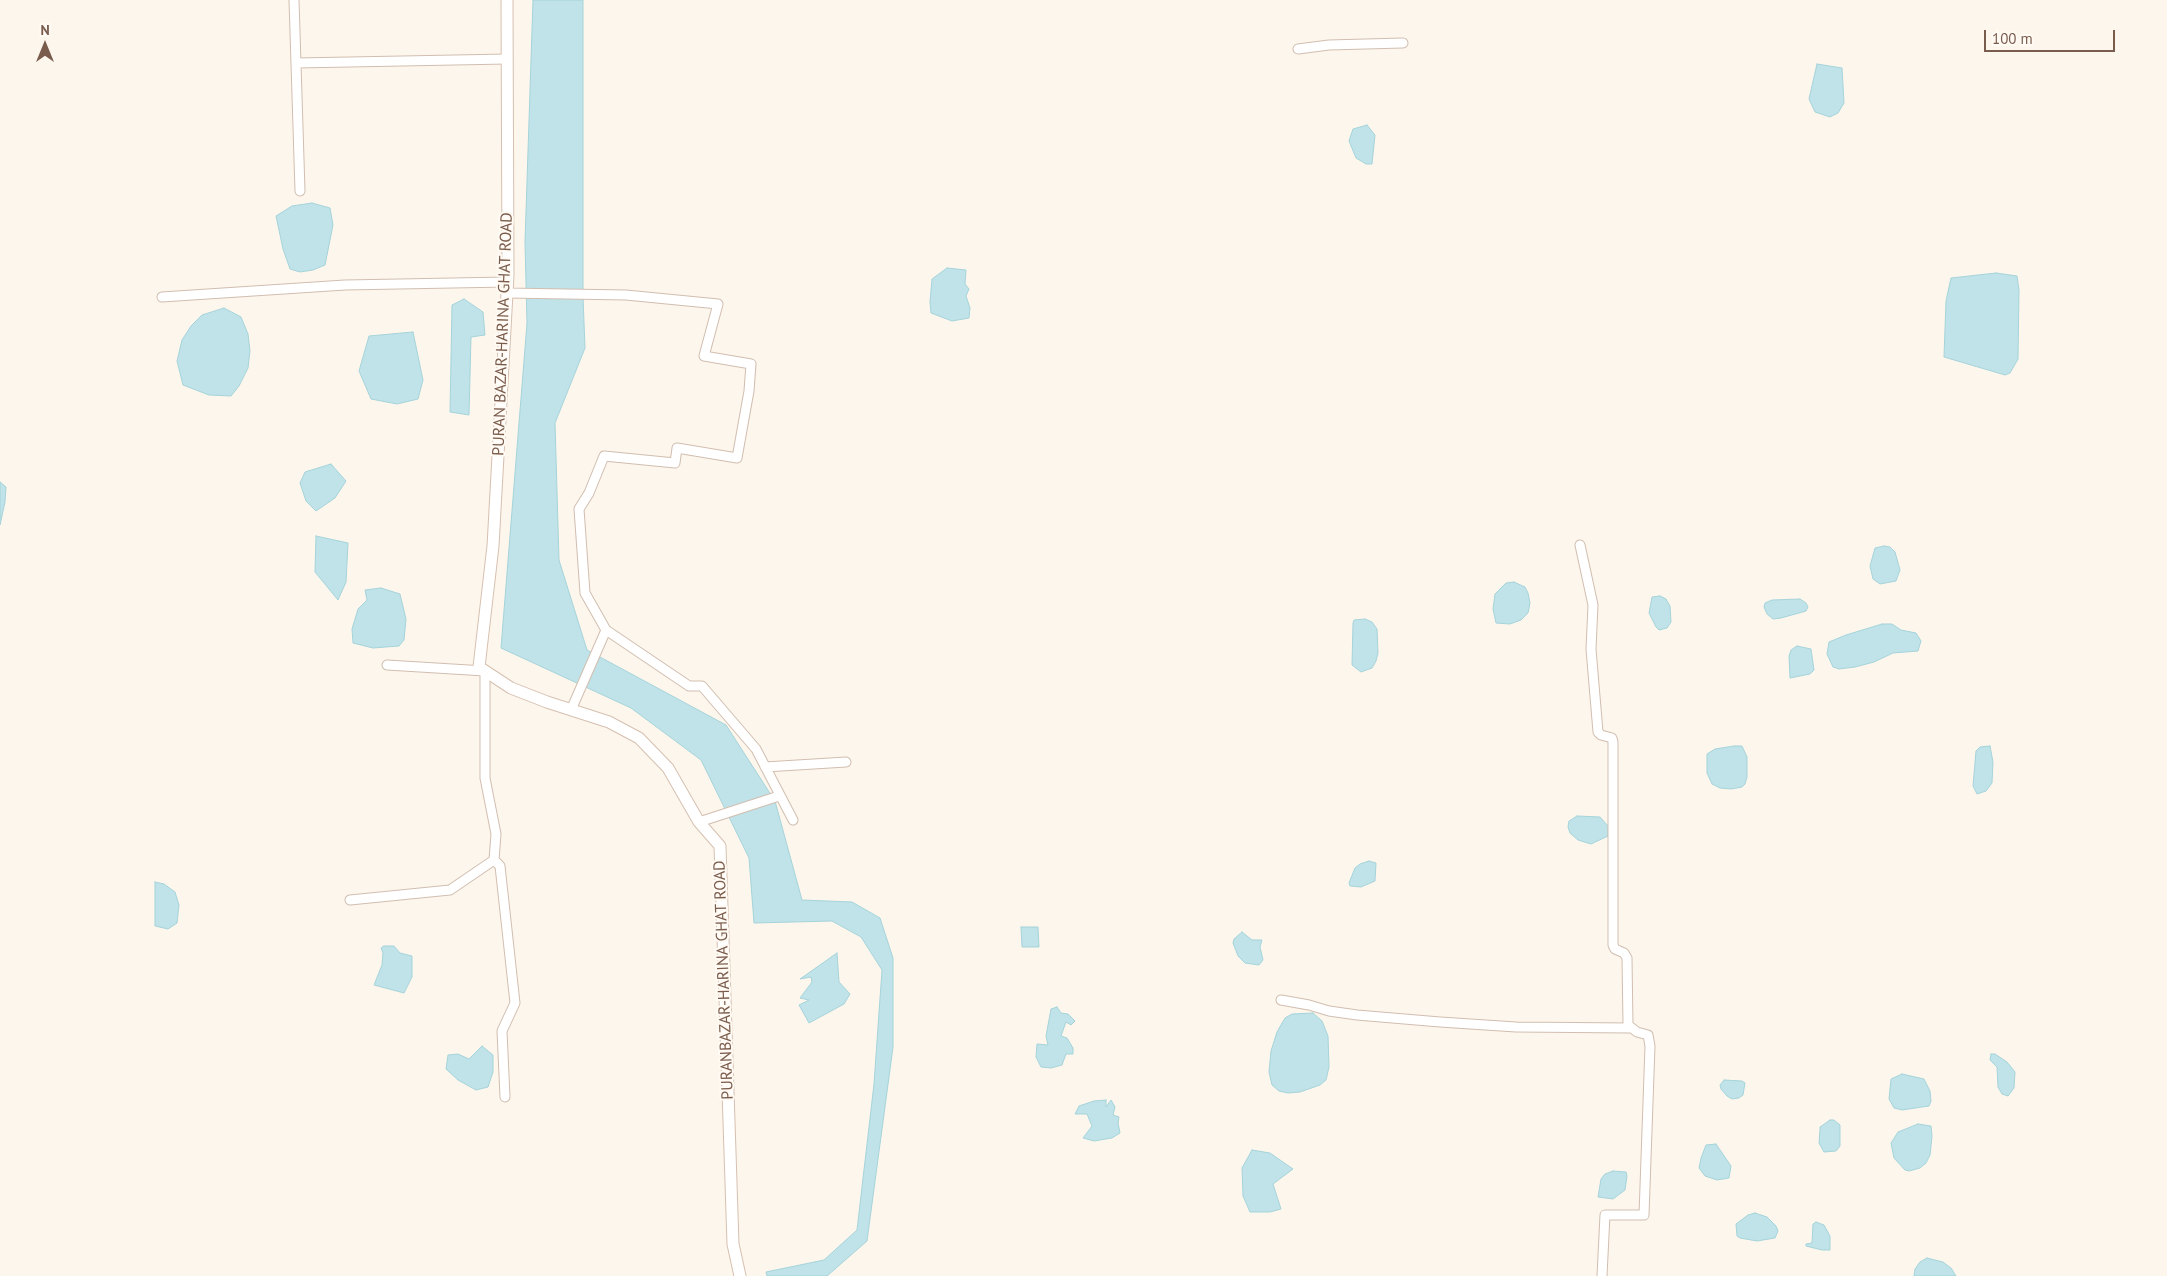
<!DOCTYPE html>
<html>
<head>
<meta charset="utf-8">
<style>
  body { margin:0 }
  #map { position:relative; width:2167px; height:1276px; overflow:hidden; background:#fdf6ec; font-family:"PT Sans",sans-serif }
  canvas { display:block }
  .north { position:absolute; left:20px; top:20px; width:50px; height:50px; -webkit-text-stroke:4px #fffaf3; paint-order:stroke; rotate:0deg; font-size:14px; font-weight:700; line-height:20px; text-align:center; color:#7a5c4d }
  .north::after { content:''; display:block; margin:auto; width:18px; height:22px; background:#7a5c4d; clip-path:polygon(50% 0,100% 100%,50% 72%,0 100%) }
  .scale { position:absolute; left:1984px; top:30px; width:131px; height:22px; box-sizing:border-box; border:2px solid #7a5c4d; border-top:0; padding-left:6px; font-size:15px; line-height:18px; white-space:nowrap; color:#7a5c4d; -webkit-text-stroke:4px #fffaf3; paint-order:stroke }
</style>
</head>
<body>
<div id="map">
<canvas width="2167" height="1276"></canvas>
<div class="north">N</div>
<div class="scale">100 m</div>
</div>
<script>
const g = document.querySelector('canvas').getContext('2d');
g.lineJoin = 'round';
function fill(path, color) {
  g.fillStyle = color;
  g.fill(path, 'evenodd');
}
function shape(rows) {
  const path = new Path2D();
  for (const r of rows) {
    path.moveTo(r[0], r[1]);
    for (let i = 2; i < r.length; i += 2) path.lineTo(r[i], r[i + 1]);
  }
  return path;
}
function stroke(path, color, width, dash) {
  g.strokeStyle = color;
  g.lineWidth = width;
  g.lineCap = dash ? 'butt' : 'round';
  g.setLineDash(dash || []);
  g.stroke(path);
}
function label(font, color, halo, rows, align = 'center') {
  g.font = font + ' "PT Sans",sans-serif';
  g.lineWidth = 4;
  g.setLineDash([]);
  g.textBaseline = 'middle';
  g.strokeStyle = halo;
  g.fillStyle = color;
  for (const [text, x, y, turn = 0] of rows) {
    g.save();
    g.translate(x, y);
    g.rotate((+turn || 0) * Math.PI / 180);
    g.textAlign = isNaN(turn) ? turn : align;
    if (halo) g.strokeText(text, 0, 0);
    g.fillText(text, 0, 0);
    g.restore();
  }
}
const water = shape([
  [533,0,583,0,583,297,585,348,555,423,559,560,587,650,726,725,775,801,802,900,852,902,880,918,893,958,893,1047,867,1241,827,1276,767,1276,766,1272,824,1260,857,1230,874,1084,882,970,861,937,832,921,754,923,749,858,701,760,631,708,501,648,527,323,525,242,533,0],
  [1817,64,1842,68,1844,103,1838,113,1830,117,1815,112,1809,99,1817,64],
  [1367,125,1375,135,1372,164,1366,164,1356,158,1349,141,1353,129,1367,125],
  [312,203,330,208,333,225,325,265,313,270,300,272,290,269,283,249,276,216,292,206,312,203],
  [947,268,966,270,965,284,969,289,966,296,970,308,969,318,952,321,931,313,930,302,932,279,947,268],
  [1996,273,2017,276,2019,290,2018,359,2010,373,2005,375,1944,357,1946,301,1951,278,1996,273],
  [464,299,483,312,485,335,471,337,469,415,450,412,452,305,464,299],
  [224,308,241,317,248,334,250,351,248,368,239,386,231,396,209,395,183,385,177,361,182,340,191,326,202,315,224,308],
  [413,332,423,380,418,399,397,404,371,399,359,371,369,336,413,332],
  [331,464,346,481,335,498,316,511,306,501,300,483,305,472,331,464],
  [0,482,6,487,5,502,0,525,0,482],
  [316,536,348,543,346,582,338,600,315,572,316,536],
  [1884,546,1890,547,1895,552,1900,570,1896,581,1880,584,1873,579,1870,566,1875,548,1884,546],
  [1514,582,1525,587,1528,593,1530,603,1528,613,1521,620,1510,624,1496,623,1493,609,1495,594,1506,583,1514,582],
  [381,588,400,594,406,619,404,640,399,646,373,648,353,643,352,629,358,609,367,600,365,590,381,588],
  [1660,596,1666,599,1670,606,1671,622,1667,628,1659,630,1656,627,1649,613,1652,597,1660,596],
  [1800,599,1806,603,1808,607,1806,611,1781,618,1773,619,1767,614,1764,607,1765,603,1772,600,1800,599],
  [1365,619,1372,622,1377,629,1378,653,1376,661,1372,668,1361,672,1352,665,1353,623,1354,620,1365,619],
  [1882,624,1892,624,1901,630,1916,633,1921,641,1918,651,1893,653,1874,662,1855,667,1839,669,1833,667,1827,654,1829,642,1846,635,1882,624],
  [1797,646,1811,649,1814,670,1810,674,1790,678,1789,656,1791,650,1797,646],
  [1734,746,1742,746,1747,757,1747,777,1745,784,1742,787,1731,789,1720,788,1712,784,1707,773,1707,754,1715,749,1734,746],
  [1990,746,1993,762,1992,783,1986,791,1977,794,1973,786,1976,751,1980,747,1990,746],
  [1577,816,1600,817,1608,826,1608,836,1591,844,1578,840,1570,833,1568,827,1569,821,1577,816],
  [1369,861,1376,863,1375,881,1361,887,1350,886,1349,883,1355,868,1360,864,1369,861],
  [155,882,164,884,175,892,179,905,177,923,168,929,155,926,155,882],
  [1021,927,1038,927,1039,947,1022,947,1021,927],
  [1242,932,1252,940,1262,940,1260,947,1263,960,1259,965,1245,963,1238,956,1233,943,1234,939,1242,932],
  [384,946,394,946,400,953,412,956,412,977,404,993,374,985,382,965,383,953,381,948,384,946],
  [837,953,839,982,850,994,844,1004,809,1023,799,1005,809,1000,800,998,812,982,811,977,800,979,837,953],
  [1057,1007,1061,1013,1068,1014,1075,1021,1071,1025,1066,1022,1061,1036,1067,1038,1073,1048,1073,1054,1066,1054,1062,1065,1051,1068,1041,1067,1036,1057,1037,1044,1048,1045,1046,1036,1051,1009,1057,1007],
  [1313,1013,1322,1021,1328,1036,1329,1067,1326,1080,1320,1085,1300,1092,1288,1093,1279,1091,1272,1085,1269,1072,1271,1051,1277,1032,1285,1018,1292,1014,1313,1013],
  [482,1046,493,1055,493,1072,488,1087,476,1090,458,1080,446,1069,448,1055,458,1054,469,1059,482,1046],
  [1991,1054,1995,1054,2007,1062,2015,1072,2014,1088,2008,1096,2002,1094,1998,1087,1997,1067,1990,1060,1991,1054],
  [1902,1074,1924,1079,1930,1091,1931,1101,1929,1106,1902,1110,1894,1108,1889,1099,1891,1079,1902,1074],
  [1724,1080,1742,1081,1745,1083,1743,1095,1739,1098,1732,1099,1727,1096,1721,1089,1720,1085,1724,1080],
  [1106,1100,1106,1107,1111,1100,1115,1107,1113,1115,1119,1117,1118,1123,1120,1133,1112,1138,1094,1141,1083,1138,1092,1126,1087,1114,1075,1114,1079,1106,1094,1101,1106,1100],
  [1830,1120,1834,1120,1840,1125,1840,1146,1836,1151,1824,1152,1819,1143,1820,1130,1820,1127,1830,1120],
  [1918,1124,1931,1126,1932,1136,1930,1155,1926,1163,1920,1168,1909,1171,1905,1170,1894,1158,1891,1143,1898,1132,1918,1124],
  [1716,1144,1731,1166,1729,1178,1717,1180,1705,1176,1699,1168,1701,1158,1706,1145,1716,1144],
  [1252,1150,1270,1153,1293,1169,1273,1184,1281,1209,1270,1212,1250,1212,1243,1196,1242,1168,1252,1150],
  [1613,1171,1626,1172,1627,1176,1625,1190,1613,1199,1598,1197,1601,1179,1605,1174,1613,1171],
  [1755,1213,1767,1217,1776,1226,1778,1231,1775,1238,1757,1241,1740,1238,1737,1236,1736,1224,1748,1215,1755,1213],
  [1816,1222,1824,1225,1830,1236,1830,1250,1822,1250,1806,1246,1806,1244,1812,1243,1813,1224,1816,1222],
  [1927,1258,1943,1262,1951,1268,1956,1276,1914,1276,1915,1269,1920,1262,1927,1258]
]);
const minor = shape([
  [294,0,300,191],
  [1298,49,1329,45,1403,43],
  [297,63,507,59],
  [507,293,626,295,718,304,704,356,751,364,749,391,737,458,677,448,675,463,604,456,589,493,579,509,585,593,606,630,689,686,702,686,756,749,793,820],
  [162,297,345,285,507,282],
  [1580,545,1593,605,1591,649,1598,732,1601,735,1612,738,1613,742,1613,945,1615,949,1624,953,1627,958,1628,1025,1637,1032,1648,1035,1650,1046,1644,1215,1605,1215,1602,1276],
  [571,710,606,630],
  [765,767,846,762],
  [699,822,779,796],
  [494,860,500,866,515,1003,502,1031,505,1097],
  [350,900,450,890,494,860,496,834,485,778,485,671,387,665],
  [1281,1000,1309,1005,1329,1011,1357,1015,1440,1022,1516,1027,1631,1028]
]);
const secondary = shape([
  [507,0,508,275,493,546,479,667,511,688,547,702,609,722,639,738,668,768,699,822,720,846,733,1244,740,1276]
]);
const streetNames = [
  ["PURAN BAZAR-HARINA GHAT ROAD",503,334,-88],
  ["PURANBAZAR-HARINA GHAT ROAD",724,980,-92]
];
fill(water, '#bfe3e8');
stroke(water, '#a5d3da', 1);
stroke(minor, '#d1beb0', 11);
stroke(secondary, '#d6c0b0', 13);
stroke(minor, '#fff', 9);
stroke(secondary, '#fff', 11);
label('16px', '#7a5c4d', '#fffaf3', streetNames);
</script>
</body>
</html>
